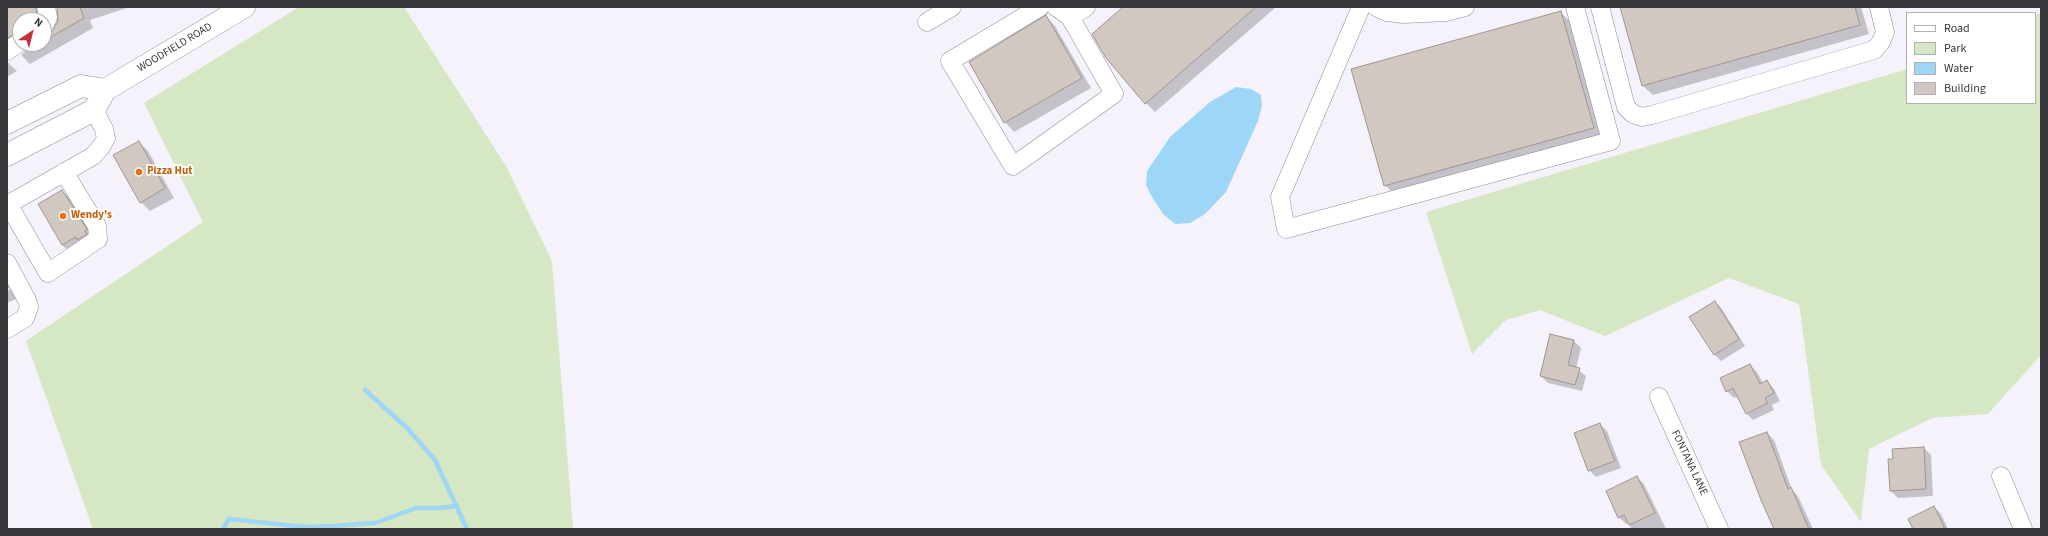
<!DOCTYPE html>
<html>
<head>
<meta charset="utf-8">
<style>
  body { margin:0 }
  #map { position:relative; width:2048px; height:536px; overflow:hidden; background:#f5f2fc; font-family:"Source Sans 3",sans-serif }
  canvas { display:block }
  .frame { position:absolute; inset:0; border:8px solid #39383c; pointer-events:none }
  .legend { position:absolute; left:1906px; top:12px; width:130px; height:92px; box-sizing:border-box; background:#fff; border:1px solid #b0afb1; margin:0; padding:5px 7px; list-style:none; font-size:12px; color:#39383c }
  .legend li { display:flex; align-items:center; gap:8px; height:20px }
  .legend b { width:20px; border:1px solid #b0afb1 }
  .north { position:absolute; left:12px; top:12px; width:40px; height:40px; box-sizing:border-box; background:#fff; border:1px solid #b0afb1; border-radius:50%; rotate:35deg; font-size:11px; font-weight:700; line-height:16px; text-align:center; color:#39383c }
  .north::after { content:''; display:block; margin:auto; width:14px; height:18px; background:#c1313d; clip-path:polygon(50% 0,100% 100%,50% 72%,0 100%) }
</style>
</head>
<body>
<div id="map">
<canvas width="2048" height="536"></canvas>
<div class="frame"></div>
<ul class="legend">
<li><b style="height:5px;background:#fff"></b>Road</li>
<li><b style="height:11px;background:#d6e7c3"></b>Park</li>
<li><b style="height:11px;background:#9ed6f7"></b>Water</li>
<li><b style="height:11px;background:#d2c8c2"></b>Building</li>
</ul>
<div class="north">N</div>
</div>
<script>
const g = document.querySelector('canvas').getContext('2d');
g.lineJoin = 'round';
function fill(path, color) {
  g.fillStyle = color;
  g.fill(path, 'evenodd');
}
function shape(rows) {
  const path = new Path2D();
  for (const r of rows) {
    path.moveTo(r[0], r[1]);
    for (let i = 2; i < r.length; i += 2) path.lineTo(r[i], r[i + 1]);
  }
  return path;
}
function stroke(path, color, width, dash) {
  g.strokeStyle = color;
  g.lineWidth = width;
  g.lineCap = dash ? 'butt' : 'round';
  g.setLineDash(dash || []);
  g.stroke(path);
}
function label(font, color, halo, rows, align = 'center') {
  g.font = font + ' "Source Sans 3",sans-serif';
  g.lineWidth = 3.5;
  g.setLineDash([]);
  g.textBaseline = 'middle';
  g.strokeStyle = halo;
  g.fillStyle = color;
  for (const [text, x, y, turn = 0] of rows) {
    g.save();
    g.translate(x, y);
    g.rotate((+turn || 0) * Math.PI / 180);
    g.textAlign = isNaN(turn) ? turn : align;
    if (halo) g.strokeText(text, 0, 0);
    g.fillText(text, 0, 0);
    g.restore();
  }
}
const green = shape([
  [299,7,404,7,506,166,552,261,573,529,93,529,26,341,203,222,144,103],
  [2041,13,2041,355,1988,414,1932,418,1869,449,1861,522,1821,465,1799,304,1729,278,1605,336,1540,310,1506,320,1472,354,1426,212,1907,69,1907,103,2035,103,2035,15]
]);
const water = shape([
  [1236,87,1251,89,1261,95,1262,106,1258,121,1226,192,1205,214,1190,223,1175,224,1163,214,1152,197,1146,185,1147,171,1170,137,1210,102]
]);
const shadow = shape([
  [7,7,51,7,44,20,20,20,20,44,7,58],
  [57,7,130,7,90,20,93,28,30,64,21,55,30,47,31,44,44,44,44,37,54,31,59,15],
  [1125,7,1276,7,1155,112,1146,103],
  [1627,7,1861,7,1869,34,1653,95,1643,86,1621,9],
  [1560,12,1570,21,1602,137,1395,195,1385,185],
  [1046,17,1055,26,1091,88,1014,132,1005,122],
  [7,62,17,71,7,77],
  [139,142,148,151,174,198,150,211,141,202],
  [62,191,72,200,95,239,72,254,62,245,39,204],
  [7,279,11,287,7,289],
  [12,288,18,298,7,303,7,291],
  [1715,302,1722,309,1745,346,1721,361,1714,354],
  [1573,340,1581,348,1576,368,1586,376,1582,391,1548,383,1541,376],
  [1750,365,1757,372,1763,383,1767,381,1774,389,1780,401,1772,405,1774,410,1753,420,1746,413,1738,396,1734,398,1727,391],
  [1600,424,1607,431,1621,468,1596,477,1589,470],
  [1767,433,1774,440,1792,490,1798,496,1813,529,1775,529],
  [1924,448,1931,455,1933,496,1898,498,1891,491,1894,460],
  [1637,477,1644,484,1666,529,1631,529,1629,523,1626,524,1619,517],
  [1934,507,1941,514,1948,529,1914,529]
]);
const stream = shape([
  [365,390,407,428,435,460,467,529],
  [223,529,229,519,305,527,333,526,375,523,416,508,440,508,457,506]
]);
const building = shape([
  [7,7,36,7,37,16,35,20,20,20,20,32,7,38,7,7],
  [57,7,80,7,84,18,44,41,44,36,50,34,58,21,57,7],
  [1123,7,1256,7,1145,104,1106,58,1092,34,1123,7],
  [1620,7,1855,7,1860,25,1642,86,1620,7],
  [1561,11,1594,128,1384,186,1351,69,1561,11],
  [1046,15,1082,78,1004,123,969,62,1046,15],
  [139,141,165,188,140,203,113,155,139,141],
  [62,190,87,229,85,231,87,234,77,240,76,237,62,245,38,204,62,190],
  [1715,301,1739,339,1714,355,1689,317,1715,301],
  [1550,334,1574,340,1568,365,1580,368,1575,385,1540,376,1550,334],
  [1750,364,1760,384,1767,380,1774,393,1765,398,1768,403,1746,414,1733,388,1726,392,1720,378,1750,364],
  [1600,423,1615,461,1588,471,1574,433,1600,423],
  [1767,432,1788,489,1791,487,1809,529,1774,529,1761,500,1739,442,1767,432],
  [1924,447,1926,489,1890,491,1888,459,1893,459,1892,449,1924,447],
  [1637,476,1655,513,1629,525,1624,515,1618,518,1606,491,1637,476],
  [1934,506,1945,529,1913,529,1908,519,1934,506]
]);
const minor = shape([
  [1040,7,950,61,1013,166,1114,94,1070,17,1056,7],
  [1361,7,1280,197,1286,229,1611,141,1575,7],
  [1376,7,1387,12,1404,14,1446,12,1465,7],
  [1600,7,1626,107,1633,114,1642,117,1652,115,1874,50,1881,42,1885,32,1879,7],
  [1070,17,1086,7],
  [927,22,952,7],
  [44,26,48,17,46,7],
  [7,51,20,42],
  [8,204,48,273,98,239,97,226,64,172],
  [7,205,93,156,101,147,106,138,104,129,94,110],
  [7,263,27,300,29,307,25,318,7,329],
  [1659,397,1719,529],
  [2001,476,2023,529]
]);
const major = shape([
  [7,123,81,86,105,90],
  [7,155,94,110,105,90,244,7]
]);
const markers = [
  [139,172,4,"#e8710a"],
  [63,216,4,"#e8710a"]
];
const streetNames = [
  ["WOODFIELD ROAD",175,48,-31],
  ["FONTANA LANE",1689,463,65]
];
const foodNames = [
  ["Pizza Hut",147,172],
  ["Wendy's",71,216]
];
fill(green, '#d6e7c3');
fill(water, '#9ed6f7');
fill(shadow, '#0003');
stroke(stream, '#9ed6f7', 4.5);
fill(building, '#d2c8c2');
stroke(building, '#9f958f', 1);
stroke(minor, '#8f8b95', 19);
stroke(major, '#8f8b95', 23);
stroke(minor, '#fff', 18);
stroke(major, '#fff', 22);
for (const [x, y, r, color] of markers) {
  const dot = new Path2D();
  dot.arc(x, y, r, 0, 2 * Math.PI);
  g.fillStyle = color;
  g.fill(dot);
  stroke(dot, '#fff', 1.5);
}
label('11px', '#39383c', '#fff', streetNames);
label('bold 11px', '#c56008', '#fff', foodNames, 'left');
</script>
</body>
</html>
